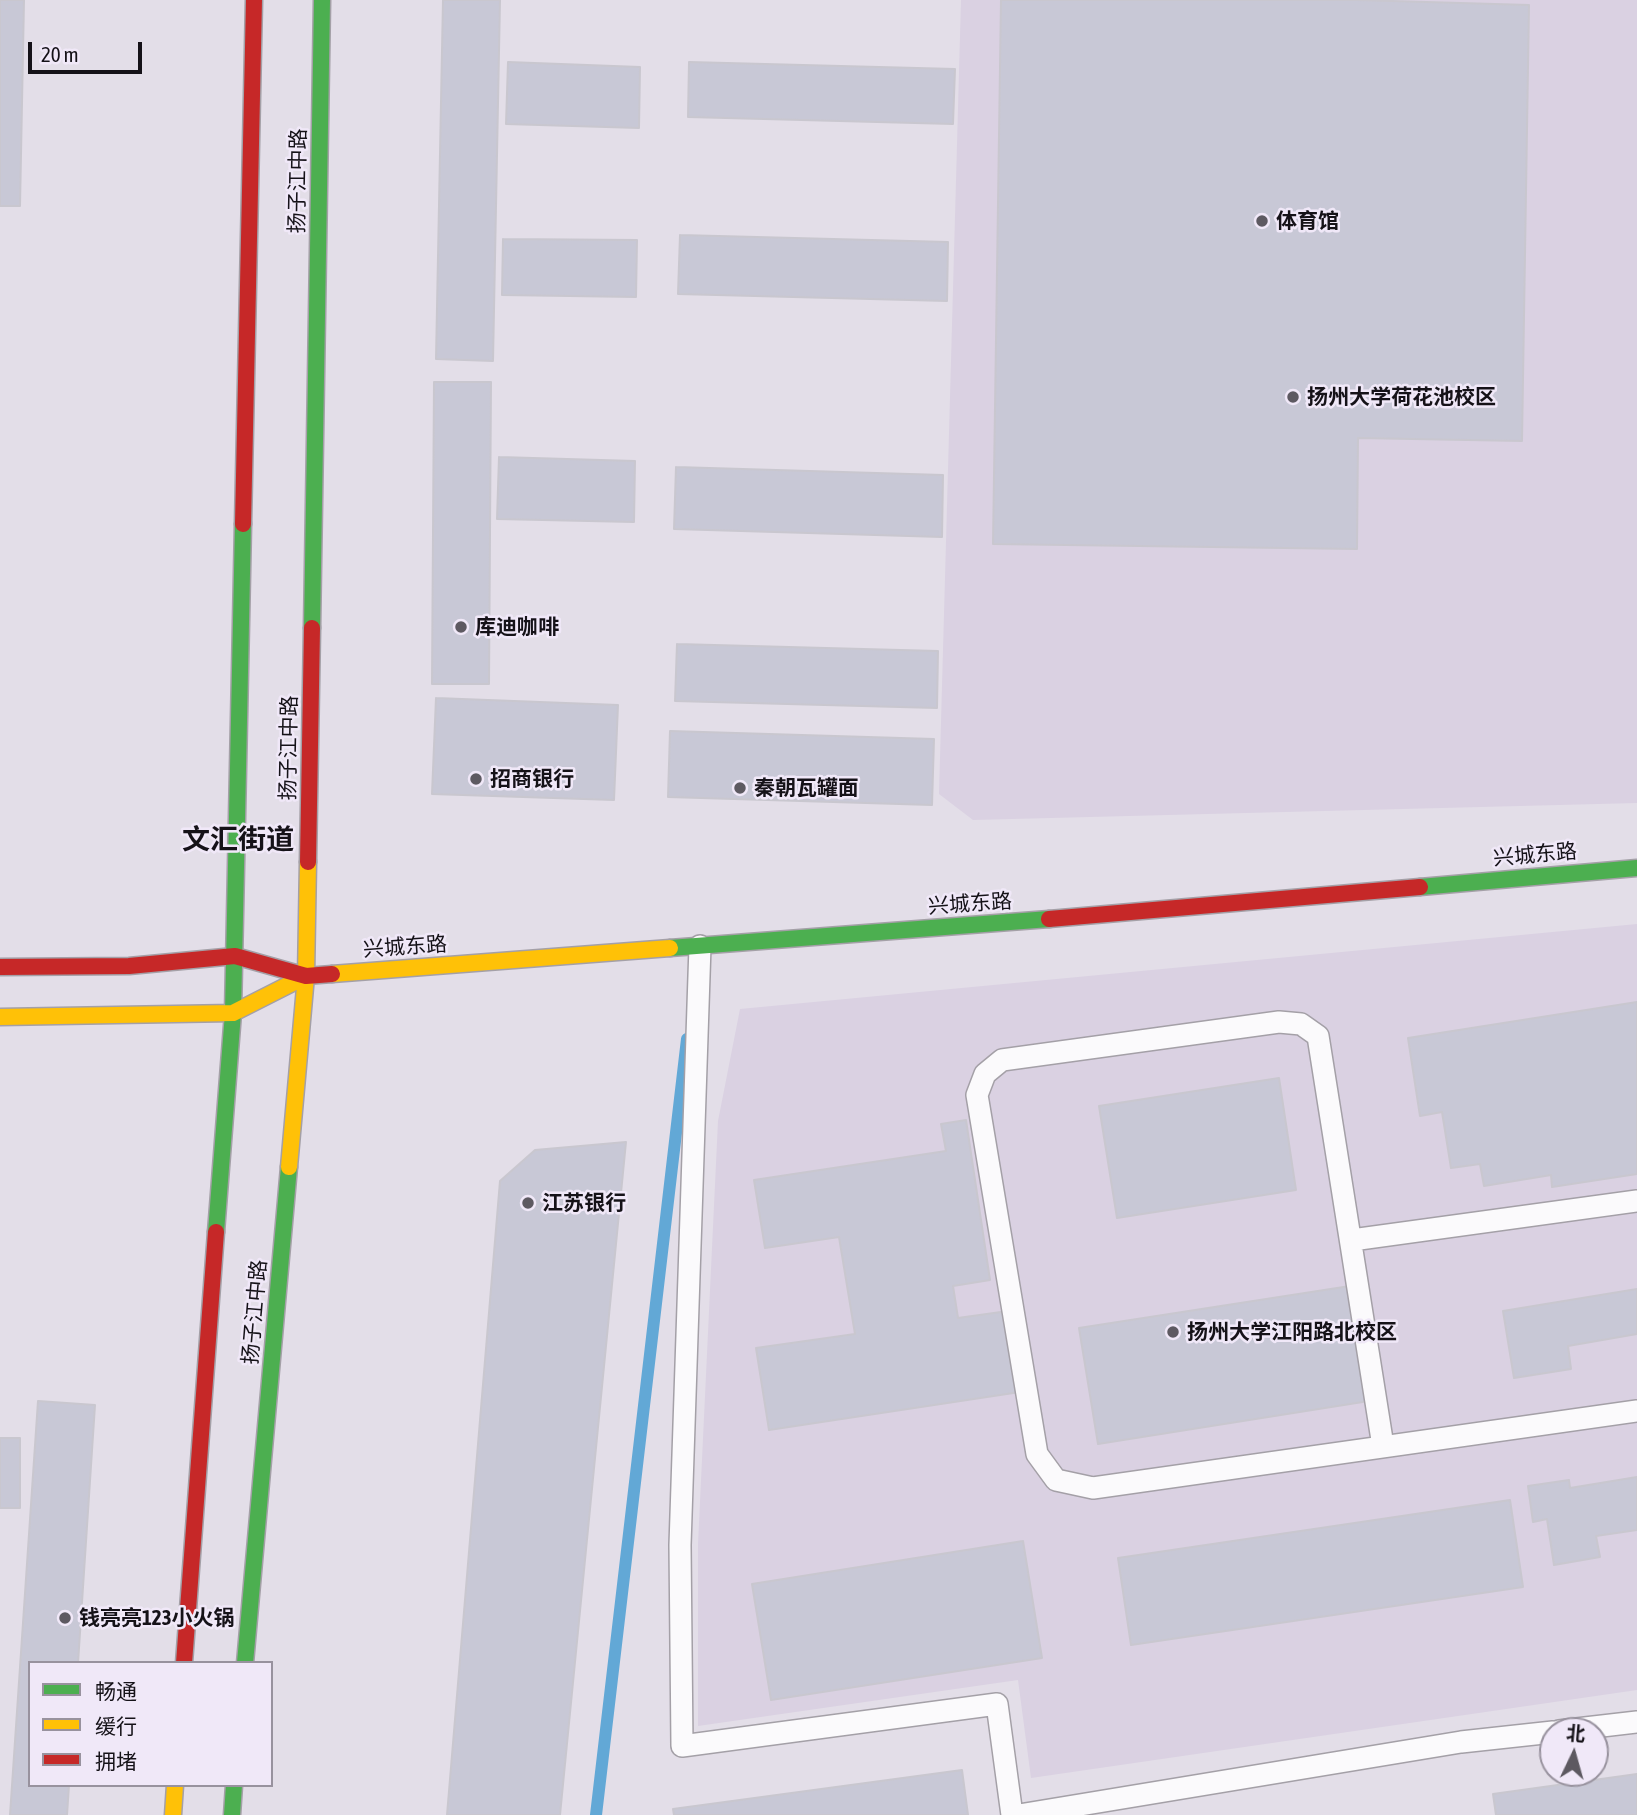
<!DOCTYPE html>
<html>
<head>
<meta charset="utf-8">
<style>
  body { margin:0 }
  #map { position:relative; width:1637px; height:1815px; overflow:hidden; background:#e3dee8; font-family:"Asap Condensed","Noto Sans SC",sans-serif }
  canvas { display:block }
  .legend { position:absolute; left:28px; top:1661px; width:245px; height:126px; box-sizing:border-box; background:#f0e8f8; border:2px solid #98929e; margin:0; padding:9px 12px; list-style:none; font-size:21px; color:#151218 }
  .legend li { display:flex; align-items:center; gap:14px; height:35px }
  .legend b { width:35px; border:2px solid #98929e }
  .north { position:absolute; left:1539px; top:1717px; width:70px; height:70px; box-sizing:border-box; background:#f0e8f8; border:2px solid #98929e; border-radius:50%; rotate:5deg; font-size:19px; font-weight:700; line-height:28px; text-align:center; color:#151218 }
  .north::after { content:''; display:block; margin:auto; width:24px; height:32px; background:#5d5961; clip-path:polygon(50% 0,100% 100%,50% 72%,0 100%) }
  .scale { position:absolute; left:28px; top:42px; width:114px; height:32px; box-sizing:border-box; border:4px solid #151218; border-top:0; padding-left:9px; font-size:21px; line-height:24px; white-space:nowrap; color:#151218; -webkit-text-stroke:5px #f0e8f8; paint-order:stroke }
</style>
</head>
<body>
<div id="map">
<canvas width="1637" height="1815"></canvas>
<ul class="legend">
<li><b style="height:9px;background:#4caf50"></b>畅通</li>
<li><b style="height:9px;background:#ffc107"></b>缓行</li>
<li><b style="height:9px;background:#c62828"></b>拥堵</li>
</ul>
<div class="north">北</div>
<div class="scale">20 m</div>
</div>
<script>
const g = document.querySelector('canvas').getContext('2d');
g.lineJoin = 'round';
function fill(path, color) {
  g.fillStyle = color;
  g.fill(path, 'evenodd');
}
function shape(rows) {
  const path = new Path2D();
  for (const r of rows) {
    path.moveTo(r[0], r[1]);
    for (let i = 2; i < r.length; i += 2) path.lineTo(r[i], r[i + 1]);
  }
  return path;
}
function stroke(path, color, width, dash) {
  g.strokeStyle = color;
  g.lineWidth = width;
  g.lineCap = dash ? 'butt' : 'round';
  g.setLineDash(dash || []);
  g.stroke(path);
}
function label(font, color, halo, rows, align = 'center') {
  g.font = font + ' "Asap Condensed","Noto Sans SC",sans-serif';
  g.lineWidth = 5;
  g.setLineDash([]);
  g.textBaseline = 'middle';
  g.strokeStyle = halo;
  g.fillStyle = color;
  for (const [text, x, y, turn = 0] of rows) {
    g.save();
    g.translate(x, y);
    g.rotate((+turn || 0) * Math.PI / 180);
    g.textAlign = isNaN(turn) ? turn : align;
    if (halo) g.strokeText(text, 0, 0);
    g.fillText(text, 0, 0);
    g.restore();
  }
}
const built = shape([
  [961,0,1637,0,1637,803,973,820,939,794],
  [1637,924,1637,1690,1031,1778,1018,1680,698,1726,698,1544,718,1121,740,1009]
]);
const stream = shape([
  [596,1815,687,1039]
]);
const building = shape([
  [0,0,24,0,20,206,0,206,0,0],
  [443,0,500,0,493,361,436,359,443,0],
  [1001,0,1358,0,1529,5,1522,441,1358,438,1357,549,993,544,1001,0],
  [508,62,640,67,639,128,506,124,508,62],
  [689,62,955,69,953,124,688,117,689,62],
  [680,235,948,242,947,301,678,294,680,235],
  [503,239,637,240,636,297,502,295,503,239],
  [434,382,491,382,489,684,432,684,434,382],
  [499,457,635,461,634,522,497,519,499,457],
  [676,467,943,475,942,537,674,529,676,467],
  [677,644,938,651,937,708,675,701,677,644],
  [436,698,618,705,614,800,432,794,436,698],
  [670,731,934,739,932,805,668,797,670,731],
  [1637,1002,1637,1174,1552,1187,1551,1175,1484,1186,1480,1164,1451,1168,1442,1112,1420,1116,1408,1038,1637,1002],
  [1279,1078,1296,1190,1117,1218,1099,1106,1279,1078],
  [966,1120,990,1280,953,1286,958,1318,1008,1311,1020,1392,769,1430,756,1348,855,1334,839,1237,765,1248,754,1180,946,1151,941,1124,966,1120],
  [626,1142,560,1815,447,1815,500,1181,535,1150,626,1142],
  [1350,1286,1369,1401,1098,1444,1079,1328,1350,1286],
  [1637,1289,1637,1334,1568,1346,1571,1369,1514,1378,1503,1311,1637,1289],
  [38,1401,95,1405,78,1663,30,1663,30,1785,69,1785,67,1815,10,1815,38,1401],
  [0,1438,20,1438,20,1508,0,1508,0,1438],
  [1637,1477,1637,1530,1596,1536,1600,1557,1554,1565,1547,1519,1533,1522,1528,1486,1569,1480,1570,1488,1637,1477],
  [1510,1500,1523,1587,1131,1645,1118,1558,1510,1500],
  [1023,1541,1042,1658,771,1700,752,1584,1023,1541],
  [962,1770,968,1815,674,1815,673,1809,962,1770],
  [1637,1774,1637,1815,1496,1815,1493,1794,1637,1774]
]);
const lane = shape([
  [700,946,680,1545,682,1746,997,1704,1012,1815],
  [1352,1240,1637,1201],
  [1383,1446,1318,1036,1301,1024,1279,1022,1002,1060,985,1074,977,1095,1037,1454,1056,1480,1093,1488,1637,1411],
  [1559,1731,1637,1722],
  [1019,1815,1461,1742,1553,1732]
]);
const fast = shape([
  [312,628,322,0],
  [1420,887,1637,868],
  [670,948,1049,919],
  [216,1232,233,1013,243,524],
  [245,1663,289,1167],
  [232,1815,234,1785]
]);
const slow = shape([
  [332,974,670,948],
  [0,1017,233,1013,306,976],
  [289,1167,306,976,308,862],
  [173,1815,175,1785]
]);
const jam = shape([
  [243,524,254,0],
  [308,862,312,628],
  [1049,919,1420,887],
  [0,967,129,966,235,956,306,976,332,974],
  [184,1663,216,1232]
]);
const markers = [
  [1262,221,7,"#5d5961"],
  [1293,397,7,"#5d5961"],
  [461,627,7,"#5d5961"],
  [476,779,7,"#5d5961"],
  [740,788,7,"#5d5961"],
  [528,1203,7,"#5d5961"],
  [1173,1332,7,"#5d5961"],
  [65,1618,7,"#5d5961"]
];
const streetNames = [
  ["扬子江中路",298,181,-89],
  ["扬子江中路",289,748,-89],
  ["兴城东路",1535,855,-5],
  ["兴城东路",970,904,-4],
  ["兴城东路",405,947,-4],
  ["扬子江中路",255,1312,-85]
];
const poiNames = [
  ["体育馆",1276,221],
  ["扬州大学荷花池校区",1307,397],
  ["库迪咖啡",475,627],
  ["招商银行",490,779],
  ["秦朝瓦罐面",754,788],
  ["江苏银行",542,1203],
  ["扬州大学江阳路北校区",1187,1332],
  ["钱亮亮123小火锅",79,1618]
];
const districtNames = [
  ["文汇街道",238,840]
];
fill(built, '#dad1e2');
stroke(stream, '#62a8d6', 12);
fill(building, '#c8c8d6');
stroke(building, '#c9c7cf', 2);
stroke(lane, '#a4a0a7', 24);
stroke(fast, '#a4a0a7', 19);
stroke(slow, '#a4a0a7', 19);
stroke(jam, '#a4a0a7', 19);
stroke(lane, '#fbfafc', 21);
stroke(fast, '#4caf50', 16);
stroke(slow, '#ffc107', 16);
stroke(jam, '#c62828', 16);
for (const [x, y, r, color] of markers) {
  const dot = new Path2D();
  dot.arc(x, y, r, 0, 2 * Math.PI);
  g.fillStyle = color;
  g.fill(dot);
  stroke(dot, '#f0e8f8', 2.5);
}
label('21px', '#151218', '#f0e8f8', streetNames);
label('bold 21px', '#151218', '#f0e8f8', poiNames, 'left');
label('bold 28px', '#151218', '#f0e8f8', districtNames);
</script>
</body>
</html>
